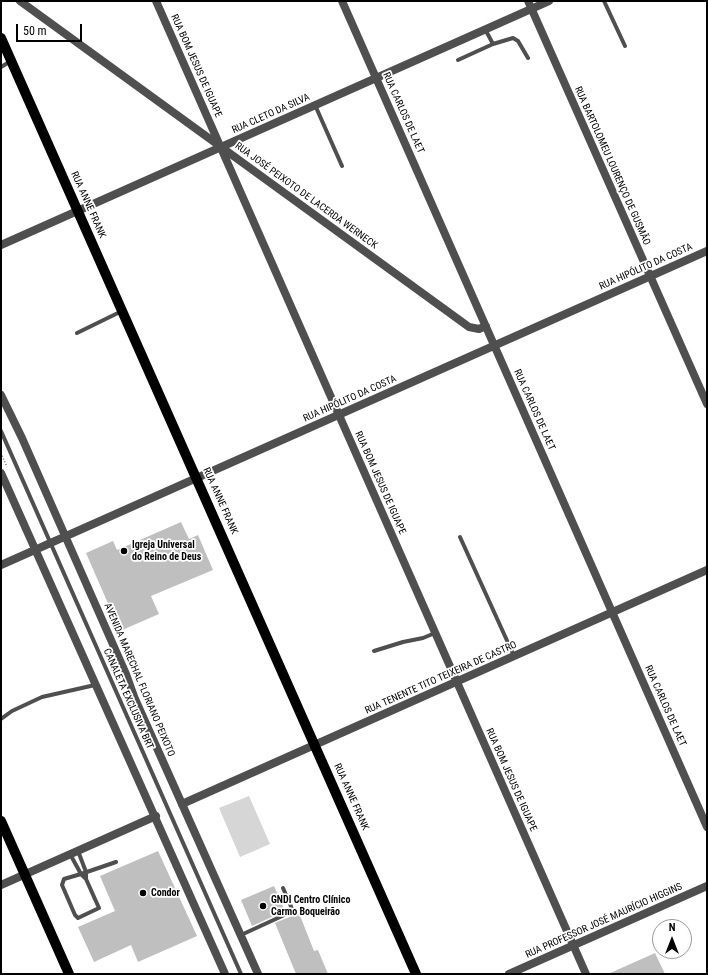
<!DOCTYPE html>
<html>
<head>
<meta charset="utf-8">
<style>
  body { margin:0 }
  #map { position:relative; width:708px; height:975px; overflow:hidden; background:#fff; font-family:"Roboto Condensed",sans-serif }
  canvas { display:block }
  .frame { position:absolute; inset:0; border:2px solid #000; pointer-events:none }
  .north { position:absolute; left:652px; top:919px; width:40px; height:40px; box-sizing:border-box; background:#fff; border:1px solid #999; border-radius:50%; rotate:0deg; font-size:11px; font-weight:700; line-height:16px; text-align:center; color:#000 }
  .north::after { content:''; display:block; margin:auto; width:14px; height:18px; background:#000; clip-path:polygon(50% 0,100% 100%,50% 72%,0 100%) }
  .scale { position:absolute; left:16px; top:24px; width:66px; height:18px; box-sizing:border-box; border:2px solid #000; border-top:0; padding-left:5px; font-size:12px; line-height:14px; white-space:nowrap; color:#000; -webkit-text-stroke:3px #fff; paint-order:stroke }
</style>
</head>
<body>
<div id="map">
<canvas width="708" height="975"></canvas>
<div class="frame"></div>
<div class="north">N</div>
<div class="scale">50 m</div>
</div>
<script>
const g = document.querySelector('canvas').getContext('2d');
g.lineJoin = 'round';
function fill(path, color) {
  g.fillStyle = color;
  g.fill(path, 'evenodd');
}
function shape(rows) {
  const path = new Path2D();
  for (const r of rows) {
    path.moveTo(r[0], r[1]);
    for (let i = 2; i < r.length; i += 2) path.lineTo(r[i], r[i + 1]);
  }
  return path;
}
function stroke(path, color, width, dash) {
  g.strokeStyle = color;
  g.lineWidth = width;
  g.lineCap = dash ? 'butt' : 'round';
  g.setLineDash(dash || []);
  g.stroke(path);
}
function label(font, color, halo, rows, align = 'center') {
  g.font = font + ' "Roboto Condensed",sans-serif';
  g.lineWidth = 3.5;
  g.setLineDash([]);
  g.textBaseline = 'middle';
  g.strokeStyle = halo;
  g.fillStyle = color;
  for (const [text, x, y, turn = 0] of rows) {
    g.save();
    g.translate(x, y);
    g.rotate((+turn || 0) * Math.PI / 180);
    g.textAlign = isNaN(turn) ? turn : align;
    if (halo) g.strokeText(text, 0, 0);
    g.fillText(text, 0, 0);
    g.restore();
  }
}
const green = shape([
  [249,796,270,844,240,857,219,808]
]);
const building = shape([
  [181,522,189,539,198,535,213,570,151,596,159,614,120,631,86,553,113,541,117,550],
  [158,851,197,936,138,962,131,945,94,962,78,927,115,911,100,876],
  [274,886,285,911,252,926,241,900],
  [299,913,314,951,318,950,328,974,296,974,275,923],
  [655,953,665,974,608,974]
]);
const path = shape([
  [1,453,7,467]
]);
const service = shape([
  [604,1,625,46],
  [485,29,493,44,513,38,518,41,528,58],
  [458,60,493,44],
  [1,67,11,61],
  [315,105,342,166],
  [77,333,122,311],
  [1,431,241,974],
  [460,537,514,656],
  [374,651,403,642,423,638,435,633],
  [1,719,12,711,42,697,95,685],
  [78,851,86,872,86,879],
  [70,854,81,874,86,879,99,908,78,918,75,915,62,885,64,879,81,874,116,862],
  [241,935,293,911,283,888]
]);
const minor = shape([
  [20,1,469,327,479,329,486,326],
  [156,1,586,974],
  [342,1,707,827],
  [528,1,707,404],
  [182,804,707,570],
  [1,885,156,816],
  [509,974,707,886]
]);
const tertiary = shape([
  [1,245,549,1],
  [1,395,22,438,126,674,135,699,258,974],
  [1,473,225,974],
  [1,565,707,251]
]);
const primary = shape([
  [1,38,416,974],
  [1,821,69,974]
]);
const markers = [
  [124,551,4,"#000"],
  [143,893,4,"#000"],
  [263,906,4,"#000"]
];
const streetNames = [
  ["RUA BOM JESUS DE IGUAPE",196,66,66],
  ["RUA CARLOS DE LAET",403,113,66],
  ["RUA CLETO DA SILVA",271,114,-24],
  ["RUA BARTOLOMEU LOURENÇO DE GUSMÃO",612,166,66],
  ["RUA JOSÉ PEIXOTO DE LACERDA WERNECK",306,196,36],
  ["RUA ANNE FRANK",88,205,66],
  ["RUA HIPÓLITO DA COSTA",646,267,-24],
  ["RUA HIPÓLITO DA COSTA",350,399,-24],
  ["RUA CARLOS DE LAET",534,410,66],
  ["RUA BOM JESUS DE IGUAPE",380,483,66],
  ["RUA ANNE FRANK",220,501,66],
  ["RUA TENENTE TITO TEIXEIRA DE CASTRO",441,678,-24],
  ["AVENIDA MARECHAL FLORIANO PEIXOTO",139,680,67],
  ["CANALETA EXCLUSIVA BRT",128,699,66],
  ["RUA CARLOS DE LAET",665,706,66],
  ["RUA BOM JESUS DE IGUAPE",511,780,66],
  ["RUA ANNE FRANK",351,797,66],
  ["RUA PROFESSOR JOSÉ MAURÍCIO HIGGINS",604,921,-24]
];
const poiNames = [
  ["Igreja Universal",132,545],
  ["do Reino de Deus",132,557],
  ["Condor",151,893],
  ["GNDI Centro Clínico",271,900],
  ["Carmo Boqueirão",271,912]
];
fill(green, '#d6d6d6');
fill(building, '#bfbfbf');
stroke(path, '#717171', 1.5, [1, 2]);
stroke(service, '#4f4f4f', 4);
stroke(minor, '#4f4f4f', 8);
stroke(tertiary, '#4f4f4f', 8);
stroke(primary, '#000', 10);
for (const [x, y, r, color] of markers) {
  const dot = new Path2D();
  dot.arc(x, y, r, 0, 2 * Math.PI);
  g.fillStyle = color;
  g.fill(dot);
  stroke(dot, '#fff', 1.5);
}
label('10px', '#000', '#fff', streetNames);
label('bold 10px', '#000', '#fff', poiNames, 'left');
</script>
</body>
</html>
